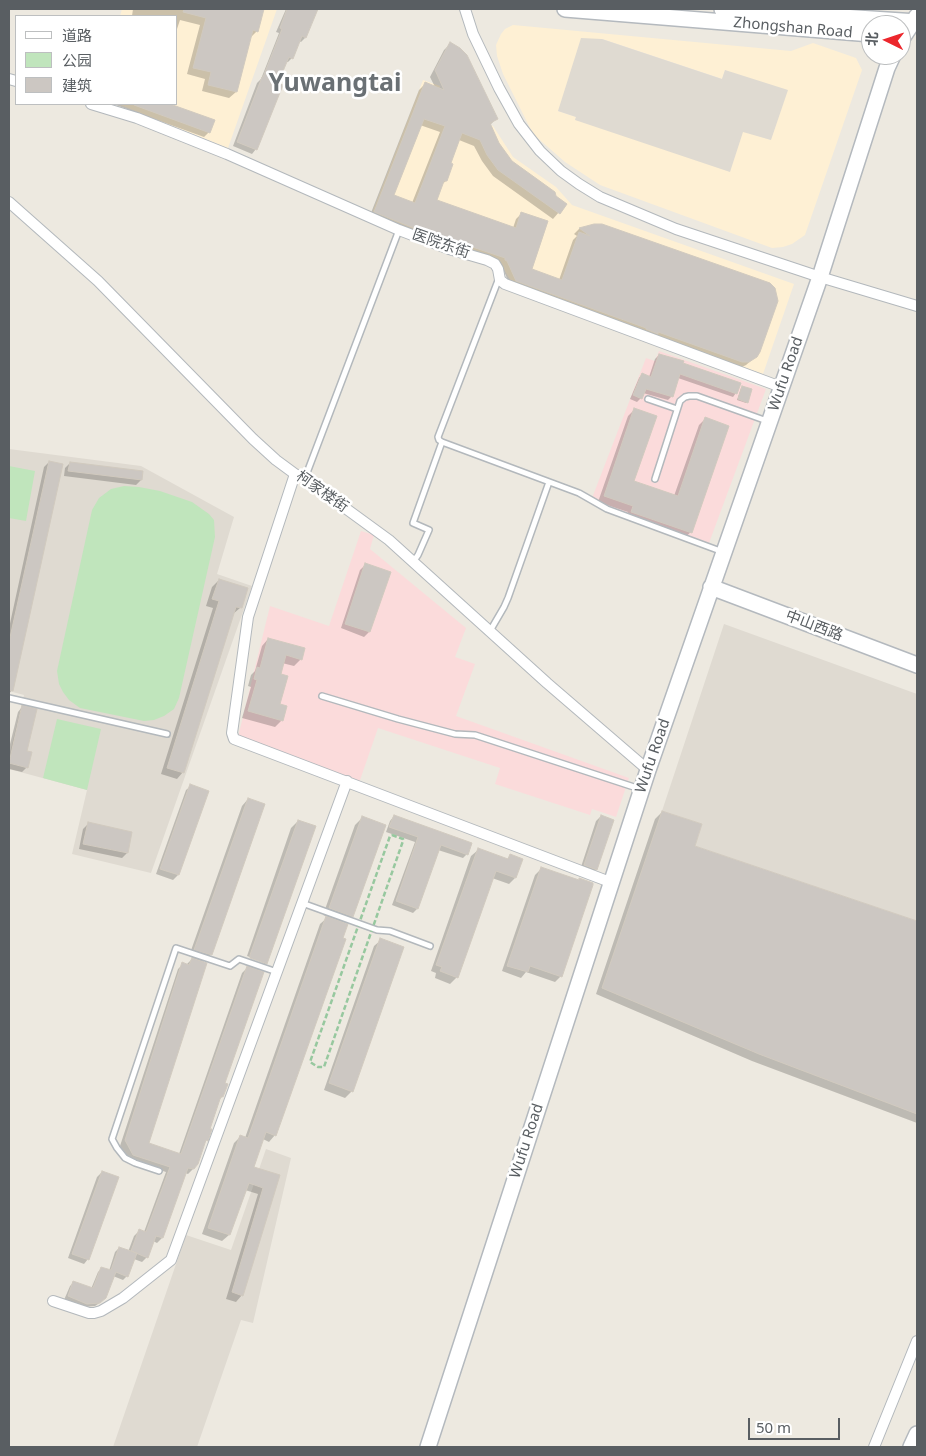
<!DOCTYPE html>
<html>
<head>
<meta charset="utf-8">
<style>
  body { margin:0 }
  #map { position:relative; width:926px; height:1456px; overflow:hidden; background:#ede9e0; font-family:"Noto Sans","Noto Sans SC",sans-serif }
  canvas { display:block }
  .frame { position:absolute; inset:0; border:10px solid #595e62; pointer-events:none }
  .legend { position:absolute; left:15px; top:15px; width:162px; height:90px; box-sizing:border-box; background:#fff; border:1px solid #bdbfc0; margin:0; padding:6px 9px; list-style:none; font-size:15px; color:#595e62 }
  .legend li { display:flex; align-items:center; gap:10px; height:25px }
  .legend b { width:25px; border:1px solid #bdbfc0 }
  .north { position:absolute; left:861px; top:15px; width:50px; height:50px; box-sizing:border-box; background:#fff; border:1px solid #bdbfc0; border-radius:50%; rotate:274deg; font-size:14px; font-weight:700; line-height:20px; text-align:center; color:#595e62 }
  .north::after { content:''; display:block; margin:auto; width:18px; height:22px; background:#ec272d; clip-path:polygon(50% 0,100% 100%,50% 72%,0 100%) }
  .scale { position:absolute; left:748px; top:1418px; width:92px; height:22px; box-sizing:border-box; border:2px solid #595e62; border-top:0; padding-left:6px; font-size:15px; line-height:18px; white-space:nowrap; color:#595e62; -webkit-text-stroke:4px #fff; paint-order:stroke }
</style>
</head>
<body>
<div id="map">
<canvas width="926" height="1456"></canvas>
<div class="frame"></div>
<ul class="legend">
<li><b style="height:6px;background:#fff"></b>道路</li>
<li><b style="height:14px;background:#c0e5bc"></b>公园</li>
<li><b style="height:14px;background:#ccc7c2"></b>建筑</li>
</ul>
<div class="north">北</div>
<div class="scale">50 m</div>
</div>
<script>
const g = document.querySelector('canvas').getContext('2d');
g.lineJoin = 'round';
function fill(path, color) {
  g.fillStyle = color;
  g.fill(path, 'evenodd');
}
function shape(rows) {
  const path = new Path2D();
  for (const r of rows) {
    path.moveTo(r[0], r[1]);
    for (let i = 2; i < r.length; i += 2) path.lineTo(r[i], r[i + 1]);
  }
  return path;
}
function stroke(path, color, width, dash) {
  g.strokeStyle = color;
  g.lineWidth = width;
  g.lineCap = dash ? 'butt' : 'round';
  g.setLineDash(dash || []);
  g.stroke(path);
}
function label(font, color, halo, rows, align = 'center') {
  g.font = font + ' "Noto Sans","Noto Sans SC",sans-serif';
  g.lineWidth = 5;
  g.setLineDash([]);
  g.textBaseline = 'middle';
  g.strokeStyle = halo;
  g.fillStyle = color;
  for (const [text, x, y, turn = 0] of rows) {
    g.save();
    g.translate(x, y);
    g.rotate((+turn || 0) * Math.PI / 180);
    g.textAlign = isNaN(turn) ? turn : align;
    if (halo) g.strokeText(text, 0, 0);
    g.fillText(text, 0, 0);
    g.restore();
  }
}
const commercial = shape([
  [122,9,277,9,228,148,118,104,176,104,176,16,120,16],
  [513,25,791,51,813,43,856,58,862,70,805,235,792,244,783,247,772,248,600,185,565,162,533,134,503,74,497,56,496,45,501,34,505,29],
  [602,39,722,79,725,70,771,140,743,131,575,120,576,117,558,111],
  [423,80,440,86,434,103,493,126,513,157,556,187,572,205,794,284,763,374,513,285,500,262,372,213]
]);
const education = shape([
  [581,38,602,39,722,79,725,70,788,90,771,140,743,132,730,172,575,120,576,117,558,111],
  [9,449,141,466,234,517,217,574,252,586,151,873,72,854,87,790,9,769,9,756,24,695,9,691],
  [724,624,917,694,917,921,695,846,702,824,662,811],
  [266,1149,291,1158,253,1323,241,1320,197,1447,113,1447,186,1235,231,1250]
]);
const medical = shape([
  [659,351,766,389,709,543,609,507,592,498,646,358,655,361],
  [361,531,374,535,370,549,466,628,455,657,475,664,456,716,629,778,616,817,592,809,590,815,495,784,500,768,378,728,359,783,238,737,270,606,329,626]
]);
const green = shape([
  [9,466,35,471,26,521,9,518],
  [124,486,139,487,160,491,192,502,209,514,214,520,215,537,179,698,174,709,164,716,154,720,144,721,80,708,69,700,63,692,59,684,57,671,92,510,99,498,111,489],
  [57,719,101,729,87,790,43,778]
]);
const shadow = shape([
  [133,9,262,9,257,31,250,38,236,92,229,98,202,91,205,79,187,74,200,25,180,20,176,32,176,16,132,16],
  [286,9,316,9,305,38,301,42,299,41,292,58,288,62,286,62,277,84,256,149,252,154,233,146,257,83,261,79,279,33,276,32],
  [450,44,496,119,490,125,498,144,511,162,565,205,553,219,493,176,482,161,474,146,459,140,449,164,446,181,441,185,435,201,513,228,516,219,522,213,530,270,559,280,573,240,577,236,574,234,579,229,594,226,753,359,746,365,742,367,511,287,502,267,369,218,419,90,425,84,435,87,430,77,444,50],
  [420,125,440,132,412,203,393,196],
  [113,104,167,104,214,121,209,132,204,137],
  [659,355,682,364,736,393,733,397,678,378,672,396,668,400,643,393,641,398,637,402,630,399,639,378,642,374,649,377,655,359],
  [741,388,747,402,746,403,737,400],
  [634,410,633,482,674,496,699,425,705,419,691,532,684,538,626,518,628,512,598,502,628,416],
  [49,462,12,690,9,694,9,628,44,467],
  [70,463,142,472,141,480,136,485,64,476,65,468],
  [365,565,369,632,364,637,341,628,360,570],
  [219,580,246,589,240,608,233,614,183,772,177,779,161,774,213,608,206,606,212,587],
  [268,639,301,659,294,666,282,663,279,675,278,705,282,720,275,727,242,718,251,687,248,686,251,675,255,671,262,646],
  [22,707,27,767,22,772,9,769,9,748,18,712],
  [191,786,207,791,178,875,173,880,156,874,186,790],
  [248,799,210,955,202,963,148,1144,179,1154,242,973,249,966,244,965,246,958,264,964,264,962,247,956,291,828,298,821,266,963,258,971,224,1084,227,1085,222,1097,218,1101,206,1140,203,1143,193,1169,188,1174,185,1173,162,1238,157,1243,153,1241,147,1257,142,1262,134,1259,127,1276,123,1280,113,1276,101,1302,95,1306,83,1307,64,1300,70,1286,74,1282,91,1289,98,1272,102,1268,109,1271,115,1252,119,1248,128,1252,134,1236,139,1231,144,1232,166,1172,128,1160,120,1146,178,969,183,964,186,965,193,958,189,956,242,806],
  [662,812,693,847,917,922,917,1123,752,1061,596,994,655,819],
  [394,816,467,854,463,858,438,850,417,909,413,913,392,905,415,842,386,832,390,821],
  [601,816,596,869,591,874,580,870,596,821],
  [362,818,352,916,344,924,341,939,275,1135,269,1142,263,1139,252,1168,278,1176,242,1295,236,1302,226,1299,258,1194,245,1190,229,1235,222,1241,202,1234,234,1143,241,1136,245,1138,320,924,328,917,323,915,355,825],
  [88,824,127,853,122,858,79,849,83,829],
  [478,850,506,860,511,856,515,878,509,884,492,878,457,977,450,984,435,978,436,973,431,971,471,856],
  [541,869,578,881,580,879,561,976,555,982,526,972,521,978,502,971,535,875],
  [381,940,352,1091,345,1098,324,1090,374,946],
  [102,1172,88,1259,84,1264,68,1258,97,1177]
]);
const building = shape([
  [184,9,264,9,258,32,253,30,237,92,208,85,211,72,193,68,206,18,183,12,184,9],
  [287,9,318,9,306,38,302,36,293,59,289,57,278,83,283,85,257,150,237,142,262,77,263,77,282,29,280,28,287,9],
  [450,42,460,48,467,55,498,119,490,123,499,143,512,161,555,192,556,196,567,204,560,214,498,170,487,155,480,140,462,133,451,163,453,164,447,181,444,181,437,200,516,228,521,212,548,221,532,269,562,280,579,232,590,236,579,228,594,224,602,224,770,283,775,288,778,301,760,352,757,357,749,362,742,362,658,332,658,334,646,329,646,328,516,281,507,261,505,260,505,258,434,234,434,236,374,212,425,82,444,90,435,70,450,42],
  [424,119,445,126,415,203,394,195,424,119],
  [134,104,170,104,215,120,210,133,134,105,134,104],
  [659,354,684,361,683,363,741,383,737,394,680,374,673,397,646,389,642,399,633,395,642,373,651,377,659,354],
  [742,386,752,389,748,403,738,399,742,386],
  [634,408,657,416,634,481,678,496,705,417,729,426,692,533,631,512,633,506,604,496,634,408],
  [49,461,63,464,13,691,9,690,9,642,49,461],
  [70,462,143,471,142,480,68,471,70,462],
  [365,563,391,572,370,632,345,624,365,563],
  [219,579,248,588,242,608,236,607,184,773,167,768,219,601,212,599,219,579],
  [268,638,305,648,302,660,286,655,281,674,288,676,280,704,287,706,283,721,248,711,257,680,254,679,257,667,260,668,268,638],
  [22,705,37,709,27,751,32,752,28,768,9,763,22,705],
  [190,784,209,791,179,875,160,869,190,784],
  [248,798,265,804,212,955,194,950,248,798],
  [662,811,702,824,695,846,917,921,917,1114,759,1054,602,988,662,811],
  [394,815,472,843,468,855,441,845,418,909,396,901,418,837,389,827,394,815],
  [601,815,614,820,597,870,584,865,601,815],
  [362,816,386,825,353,917,329,908,362,816],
  [298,820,316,826,267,964,250,958,250,955,298,820],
  [88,822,132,832,128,853,83,844,88,822],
  [478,848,508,859,510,854,523,859,516,878,496,871,458,978,440,971,442,967,436,965,478,848],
  [541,867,579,880,579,878,593,883,593,885,562,977,530,966,528,972,507,966,541,867],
  [326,916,348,924,343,938,346,939,276,1136,266,1132,254,1167,280,1175,243,1296,232,1292,263,1188,249,1183,230,1235,208,1228,240,1135,248,1138,326,916],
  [380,938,404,947,353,1092,329,1083,380,938],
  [192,958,207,963,149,1143,181,1154,247,966,264,972,225,1083,228,1084,223,1097,221,1096,210,1129,212,1129,208,1141,206,1140,198,1164,194,1169,188,1168,163,1238,156,1236,148,1258,131,1251,139,1229,146,1232,170,1167,133,1155,125,1140,182,962,189,965,192,958],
  [102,1171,119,1177,89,1260,72,1254,102,1171],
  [119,1247,137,1253,128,1277,116,1272,106,1298,100,1303,87,1304,68,1296,73,1281,93,1288,101,1267,111,1270,119,1247]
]);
const path = shape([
  [392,835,403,839,403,841,324,1067,318,1067,310,1062,390,836,392,835]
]);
const lane = shape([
  [499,278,438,437,439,440,442,442,579,493,607,509,723,552],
  [648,399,677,409],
  [305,478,399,230],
  [655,479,680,401,685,397,689,396,697,396,767,421],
  [413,562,418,555,429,530,413,523,442,442],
  [490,631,504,607,508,598,549,482],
  [322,696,398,719,455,734,475,735,640,789],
  [9,698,167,734],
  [302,903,377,930,390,931,430,946],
  [159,1171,135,1163,125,1158,117,1148,112,1139,176,948,230,966,239,959,277,972]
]);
const street = shape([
  [465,9,473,34,499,88,519,124,540,151,561,171,579,184,600,197,676,229,820,277,917,306],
  [9,79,16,81],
  [91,104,137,118,227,154,399,230,449,249,487,260,495,264,498,269,500,280,505,284,781,387],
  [9,202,98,281,253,439,276,460,295,474,304,478,389,540,547,683,648,770],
  [295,474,248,617,232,733,234,739,610,882],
  [53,1301,89,1313,94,1313,101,1311,123,1298,171,1260,347,781],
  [874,1447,917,1341]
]);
const secondary = shape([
  [565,9,871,34],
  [722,9,917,22],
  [901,40,917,16],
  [711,587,917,665],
  [428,1447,648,770,820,277,887,68,893,55],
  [911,1447,917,1434]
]);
const streetNames = [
  ["Zhongshan Road",793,28,5],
  ["医院东街",441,244,19],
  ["Wufu Road",786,374,-71],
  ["柯家楼街",322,492,35],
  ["中山西路",814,626,21],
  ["Wufu Road",653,756,-71],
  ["Wufu Road",527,1141,-72]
];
const townNames = [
  ["Yuwangtai",335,84]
];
fill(commercial, '#fef0d4');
fill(education, '#dfdad1');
fill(medical, '#fbdbdb');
fill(green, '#c0e5bc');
fill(shadow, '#0003');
fill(building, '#ccc7c2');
stroke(building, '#d1cabf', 1);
stroke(lane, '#b3b8bc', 8);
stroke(street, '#b3b8bc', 12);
stroke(secondary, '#b4b9be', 18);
stroke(path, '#97c89f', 2.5, [5, 2.5]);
stroke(lane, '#fff', 5);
stroke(street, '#fff', 10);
stroke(secondary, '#fff', 15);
label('15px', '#595e62', '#fff', streetNames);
label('bold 25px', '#6a7074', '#fff', townNames);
</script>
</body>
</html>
